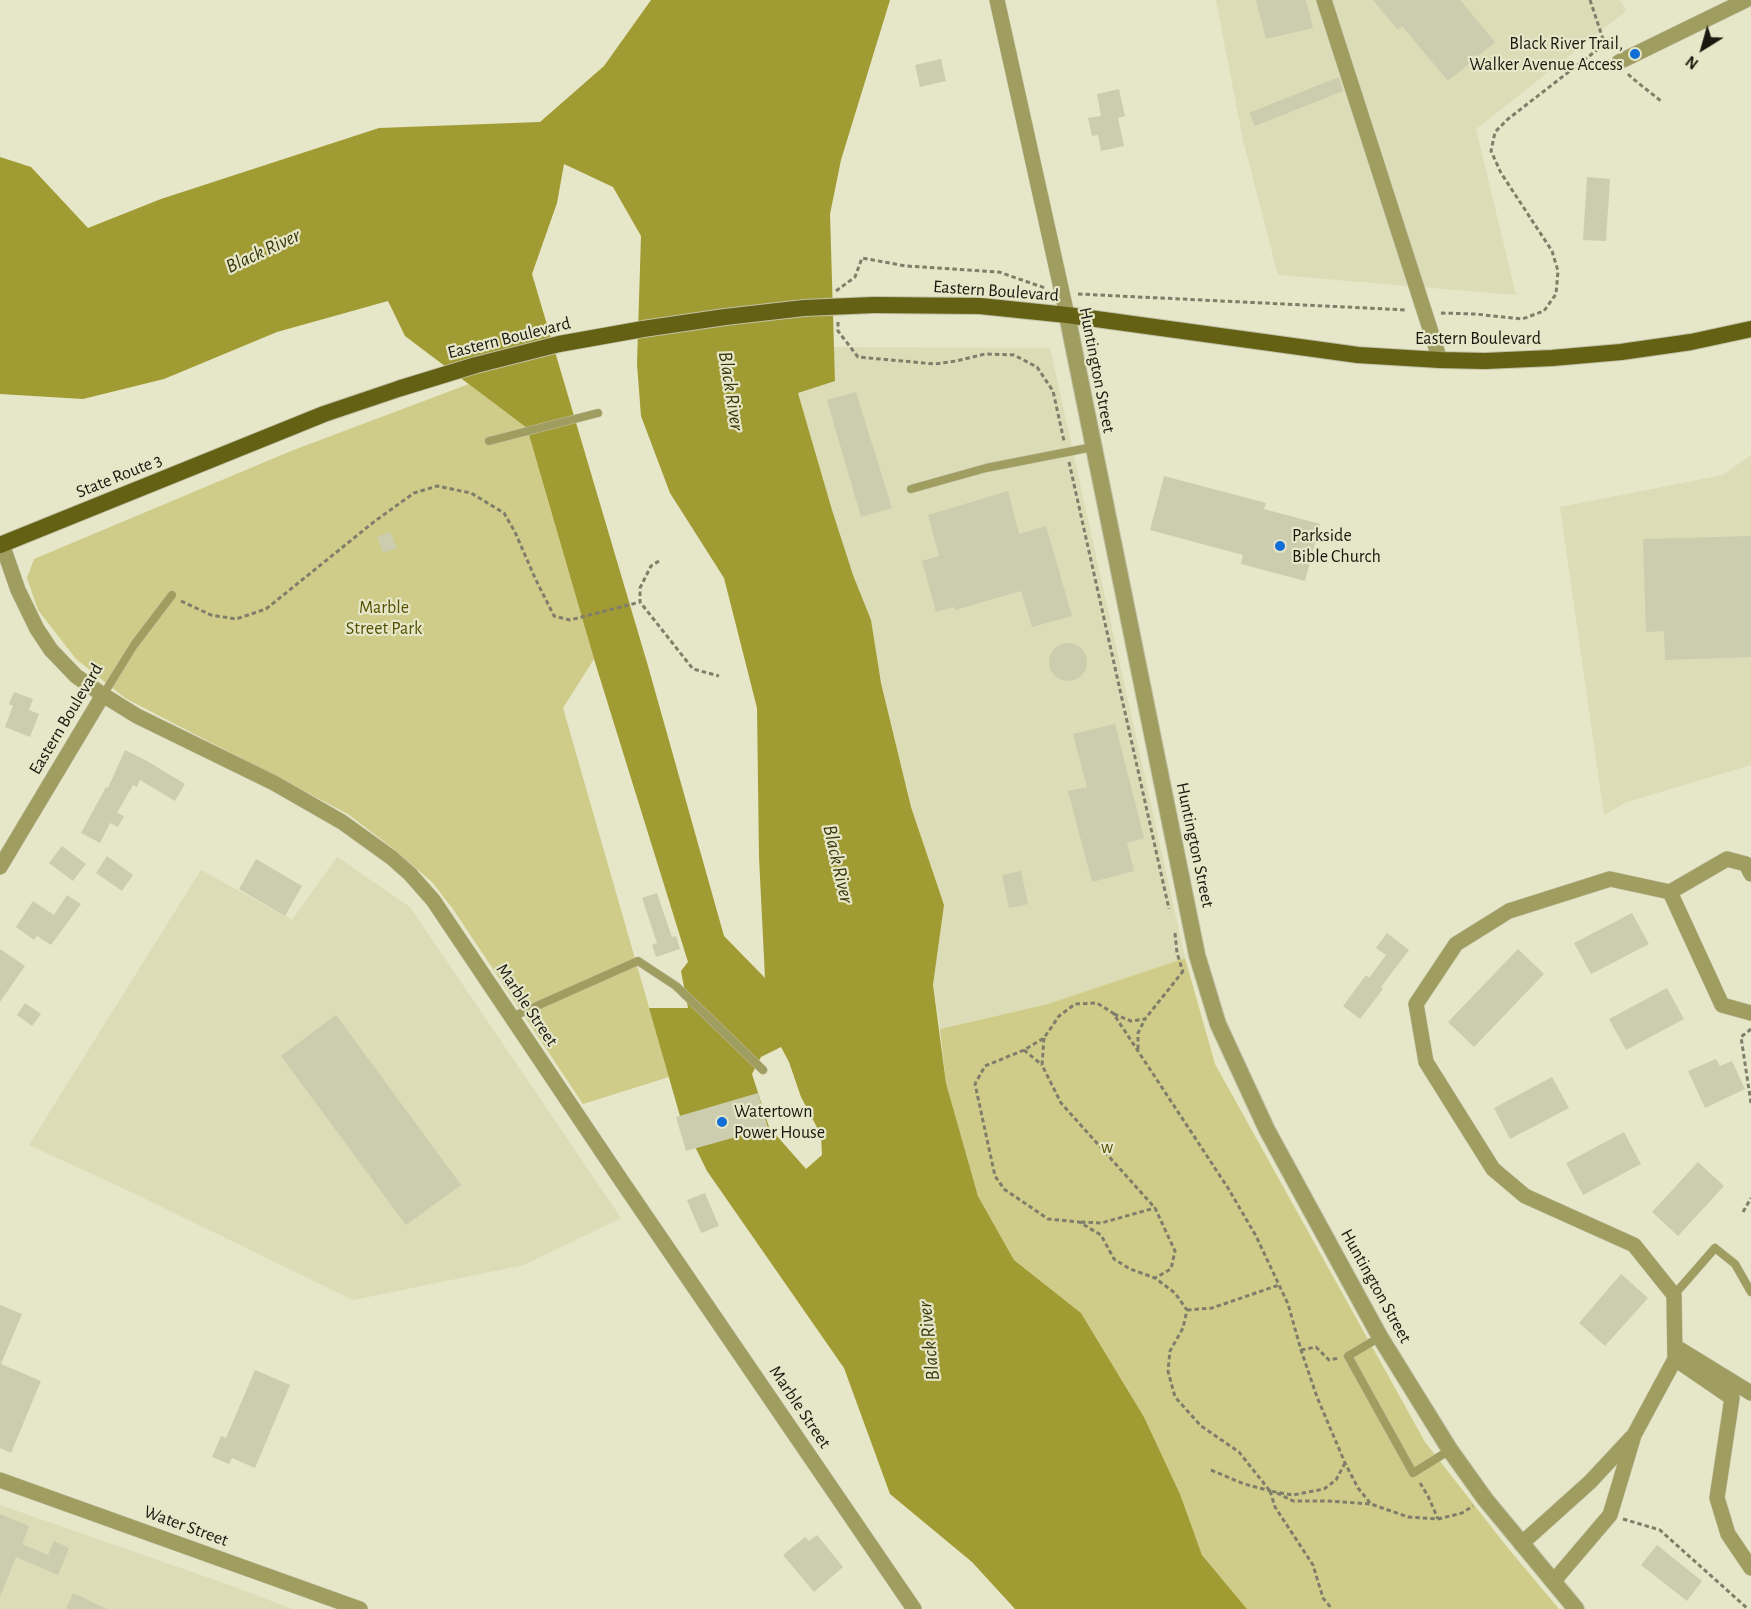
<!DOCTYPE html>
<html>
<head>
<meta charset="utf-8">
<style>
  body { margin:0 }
  #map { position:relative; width:1751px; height:1609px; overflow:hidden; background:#e6e6c8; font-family:"Alegreya Sans",sans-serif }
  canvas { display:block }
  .north { position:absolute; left:1673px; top:18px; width:60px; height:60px; -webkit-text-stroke:4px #e6e6c8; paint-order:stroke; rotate:217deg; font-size:16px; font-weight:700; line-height:24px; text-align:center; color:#1a190f }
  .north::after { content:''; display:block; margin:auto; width:21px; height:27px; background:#1a190f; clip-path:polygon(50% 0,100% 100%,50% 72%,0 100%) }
</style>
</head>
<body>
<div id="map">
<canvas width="1751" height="1609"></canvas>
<div class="north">N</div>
</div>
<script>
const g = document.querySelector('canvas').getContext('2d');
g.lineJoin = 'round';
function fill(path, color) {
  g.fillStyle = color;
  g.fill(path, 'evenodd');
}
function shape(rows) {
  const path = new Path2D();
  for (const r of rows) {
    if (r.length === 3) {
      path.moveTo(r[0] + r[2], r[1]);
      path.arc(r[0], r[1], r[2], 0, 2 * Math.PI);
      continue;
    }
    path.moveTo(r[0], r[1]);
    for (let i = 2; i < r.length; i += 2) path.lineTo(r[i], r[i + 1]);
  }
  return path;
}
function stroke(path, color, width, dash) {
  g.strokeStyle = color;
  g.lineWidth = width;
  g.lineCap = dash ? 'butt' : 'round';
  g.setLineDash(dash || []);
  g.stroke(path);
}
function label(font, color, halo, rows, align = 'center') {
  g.font = font + ' "Alegreya Sans",sans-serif';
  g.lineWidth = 4.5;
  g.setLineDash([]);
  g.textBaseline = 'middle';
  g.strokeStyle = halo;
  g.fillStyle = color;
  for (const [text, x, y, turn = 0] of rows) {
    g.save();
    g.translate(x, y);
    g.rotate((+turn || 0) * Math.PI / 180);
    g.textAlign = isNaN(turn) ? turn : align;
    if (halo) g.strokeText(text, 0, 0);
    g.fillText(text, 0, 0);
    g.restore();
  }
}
const built = shape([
  [1216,0,1620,0,1626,11,1476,129,1516,295,1278,275,1243,140],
  [834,347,1050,348,1185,958,1048,1004,940,1029,933,985,944,905,911,807,881,683,798,392,835,381],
  [1751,455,1751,765,1627,802,1604,815,1560,507,1723,475],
  [337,857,410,907,621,1218,524,1265,353,1300,129,1191,29,1145,201,870,292,920],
  [0,1505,232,1586,292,1609,0,1609]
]);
const green = shape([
  [469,384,527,428,594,659,563,708,669,1077,583,1104,453,909,432,882,391,847,348,814,125,698,76,659,38,610,27,578,34,559,291,451],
  [1185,958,1215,1064,1425,1442,1507,1547,1559,1609,1247,1609,1202,1555,1180,1494,1144,1417,1081,1313,1014,1260,978,1196,946,1083,940,1029,1048,1004]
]);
const water = shape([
  [651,0,890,0,841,160,830,214,835,381,798,393,832,510,853,575,871,620,881,683,911,807,944,905,933,985,946,1083,978,1196,1014,1260,1081,1313,1144,1417,1180,1494,1202,1555,1247,1609,1015,1609,972,1562,890,1494,844,1368,707,1171,680,1116,649,1008,688,1008,681,971,688,962,594,659,527,428,405,336,388,301,277,332,164,379,83,399,0,394,0,157,31,167,88,228,161,199,379,128,540,122,604,66],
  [564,164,613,187,641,236,637,364,641,416,670,493,724,578,757,708,759,857,765,978,724,936,648,666,532,274,557,203],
  [781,1047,789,1062,801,1097,821,1135,822,1155,806,1169,769,1127,752,1074,761,1057]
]);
const building = shape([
  [1256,0,1306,0,1313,28,1266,39],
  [1373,0,1460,0,1495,42,1448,81,1402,26,1398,30],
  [941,59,946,81,920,87,915,65],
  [1339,77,1343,91,1255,126,1249,113],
  [1119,89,1125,116,1118,118,1124,146,1101,151,1098,135,1092,136,1088,118,1101,116,1097,94],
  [1587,177,1610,179,1606,241,1583,240],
  [856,392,892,508,861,517,827,400],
  [1164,476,1266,503,1264,509,1320,524,1305,581,1241,564,1243,555,1150,530],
  [1008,491,1019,534,1046,526,1072,616,1032,627,1021,591,955,610,954,607,936,612,922,561,939,556,928,515],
  [390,532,397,548,383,553,377,537],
  [1751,536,1751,657,1665,660,1664,631,1646,632,1643,539],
  [1068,662,19],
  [14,692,33,699,29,710,39,714,30,737,5,727,13,706,9,704],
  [1115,724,1144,838,1127,843,1134,871,1092,882,1068,791,1087,787,1073,734],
  [125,750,147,761,185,784,175,801,140,780,137,787,133,785,117,813,124,816,118,827,110,823,100,843,81,833,106,787,108,788],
  [62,846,86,864,73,881,49,863],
  [107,856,133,875,122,891,96,873],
  [256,859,302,886,285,916,239,889],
  [1021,871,1028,904,1009,908,1002,875],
  [657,893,672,937,676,936,680,949,656,957,652,945,657,943,642,898],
  [67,895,81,904,51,945,37,936,34,940,16,927,33,901,54,915],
  [1632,913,1649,944,1591,974,1574,943],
  [1387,933,1409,950,1381,987,1383,989,1360,1019,1343,1006,1366,975,1369,978,1386,955,1376,948],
  [0,949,25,966,0,1002],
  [1518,949,1544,974,1474,1047,1448,1022],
  [1667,988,1684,1019,1626,1050,1609,1019],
  [25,1003,41,1014,32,1026,17,1015],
  [336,1015,461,1185,406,1225,281,1056],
  [1716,1059,1720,1066,1732,1061,1745,1089,1705,1108,1688,1071],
  [1552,1077,1569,1108,1510,1139,1494,1108],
  [758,1093,768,1128,686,1151,676,1117],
  [1624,1132,1641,1164,1583,1195,1566,1163],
  [1698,1162,1724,1186,1678,1236,1652,1212],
  [705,1193,719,1226,701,1233,687,1200],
  [1621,1274,1648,1298,1605,1346,1579,1323],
  [0,1305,22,1314,1,1364,41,1381,11,1453,0,1448],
  [255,1370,290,1385,255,1468,232,1458,229,1464,212,1457,221,1436,226,1438],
  [0,1514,29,1526,22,1544,48,1555,54,1541,69,1548,58,1575,16,1557,0,1597],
  [817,1535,843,1567,814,1592,783,1555,805,1537,809,1541],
  [1657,1545,1702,1581,1687,1601,1641,1565],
  [73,1593,107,1609,66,1609]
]);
const path = shape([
  [1590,0,1603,39,1610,49],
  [1628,74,1632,78,1661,101],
  [836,291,855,277,862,258,906,266,999,272,1045,288],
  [1078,294,1407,310],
  [1441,313,1475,314,1522,319,1544,311,1556,294,1558,271,1552,251,1501,173,1491,151,1495,132,1508,119,1606,43],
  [838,322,838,331,858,357,935,364,956,361,985,354,1014,355,1037,367,1053,391,1064,441],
  [1069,462,1169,909],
  [659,561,651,566,640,588,640,602,693,669,719,676],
  [181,601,211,615,236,619,266,609,375,521,414,493,437,486,471,493,504,513,515,532,535,578,554,616,570,620,640,602],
  [1175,933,1177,953,1183,972],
  [1114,1014,1131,1021,1145,1019,1184,970],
  [1751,1029,1741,1037,1751,1103],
  [1044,1038,1042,1065,1061,1103,1155,1208,1175,1251,1171,1269,1155,1278],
  [1138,1049,1138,1033,1145,1019],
  [1024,1050,1042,1065],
  [1743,1212,1751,1198],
  [1081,1222,1101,1223,1155,1208],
  [1187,1310,1212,1308,1279,1285],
  [1301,1350,1316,1347,1329,1360,1339,1358],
  [1345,1463,1336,1480,1324,1489,1293,1495,1270,1491,1239,1452,1201,1426,1175,1397,1168,1371,1170,1351,1183,1328,1187,1310,1175,1293,1155,1278,1130,1269,1114,1259,1101,1235,1079,1222,1048,1219,1004,1189,995,1176,975,1084,985,1066,1024,1050,1044,1038,1059,1016,1075,1004,1097,1003,1113,1013,1228,1188,1256,1236,1288,1304,1301,1350,1317,1397,1345,1463,1358,1488,1371,1504],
  [1211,1470,1244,1484,1271,1491],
  [1420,1483,1428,1496,1438,1519],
  [1270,1491,1275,1507,1313,1565,1323,1598,1332,1609],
  [1277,1493,1293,1501,1327,1501,1371,1504,1408,1517,1438,1519,1462,1513,1473,1506],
  [1623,1519,1660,1530,1748,1609]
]);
const service = shape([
  [489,441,598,413],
  [911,489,986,468,1093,447],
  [103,695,134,645,172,595],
  [512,1017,638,961,676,986,763,1070],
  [1674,1295,1715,1248,1735,1264,1751,1292],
  [1380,1337,1348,1356,1413,1473,1450,1450]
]);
const minor = shape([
  [997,0,1067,315],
  [1324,0,1440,360],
  [1619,62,1746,0],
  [2,544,18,590,37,629,51,650,76,676,103,695,137,716,274,783,342,822,392,858,410,874,433,900,621,1180,914,1609],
  [0,867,103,695],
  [1670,892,1722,1005,1751,1013],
  [1676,1347,1751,1393],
  [1675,1359,1674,1295,1634,1245,1525,1196,1493,1169,1426,1062,1416,1004,1456,944,1509,911,1610,879,1670,892,1727,859,1746,864,1751,874],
  [0,1480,360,1609],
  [1521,1544,1590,1482,1632,1437],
  [1553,1582,1610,1515,1634,1435,1675,1359,1732,1398,1717,1498,1728,1534,1751,1568]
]);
const tertiary = shape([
  [1067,315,1197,955,1218,1024,1267,1130,1380,1337,1450,1450,1485,1499,1576,1609]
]);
const primary = shape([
  [874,305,980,306,1067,315,1358,355,1440,360,1485,361,1552,358,1621,352,1691,342,1751,329],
  [0,545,324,414,401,388]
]);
const primaryBridge = shape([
  [401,388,476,365,559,344,643,329,725,317,804,308,874,305]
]);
const markers = [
  [1635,54,6,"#116ed7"],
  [1280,546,6,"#116ed7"],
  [722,1122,6,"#116ed7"]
];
const poiNames = [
  ["Black River Trail,",1623,44,"right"],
  ["Walker Avenue Access",1623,65,"right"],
  ["Parkside",1292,536],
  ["Bible Church",1292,557],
  ["Watertown",734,1112],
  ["Power House",734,1133]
];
const streetNames = [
  ["Eastern Boulevard",996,291,4],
  ["Eastern Boulevard",509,338,-14],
  ["Eastern Boulevard",1478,339],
  ["Huntington Street",1097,370,79],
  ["State Route 3",119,476,-22],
  ["Eastern Boulevard",66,719,-59],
  ["Huntington Street",1195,845,78],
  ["Marble Street",527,1005,56],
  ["Huntington Street",1376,1286,61],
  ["Marble Street",800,1407,56],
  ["Water Street",186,1526,20]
];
const parkNames = [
  ["Marble",384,608],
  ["Street Park",384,629],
  ["w",1107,1148]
];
const waterNames = [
  ["Black River",263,251,-25],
  ["Black River",731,391,81],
  ["Black River",838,864,77],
  ["Black River",929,1341,-96]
];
fill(built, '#dcdcb6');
fill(green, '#cfcc89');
fill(water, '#a19b34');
fill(building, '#ccccaf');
stroke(service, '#c1c1a7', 9);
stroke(minor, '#c1c1a7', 16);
stroke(tertiary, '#c1c1a7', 18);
stroke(primary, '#c1c1a7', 18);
stroke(path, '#7f7e6b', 3, [4.5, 3]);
stroke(service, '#a09d60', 8);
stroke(minor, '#a09d60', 15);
stroke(tertiary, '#a09d60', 16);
stroke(primary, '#646014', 16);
stroke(primaryBridge, '#c1c1a7', 18, []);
stroke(primaryBridge, '#646014', 16);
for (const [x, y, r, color] of markers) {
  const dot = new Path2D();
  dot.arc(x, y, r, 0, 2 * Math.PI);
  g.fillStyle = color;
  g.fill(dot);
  stroke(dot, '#e6e6c8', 2);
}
label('18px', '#1a190f', '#e6e6c8', poiNames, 'left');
label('18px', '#1a190f', '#e6e6c8', streetNames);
label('18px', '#545000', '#e6e6c8', parkNames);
label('italic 20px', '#3a380c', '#e6e6c8', waterNames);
</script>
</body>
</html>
